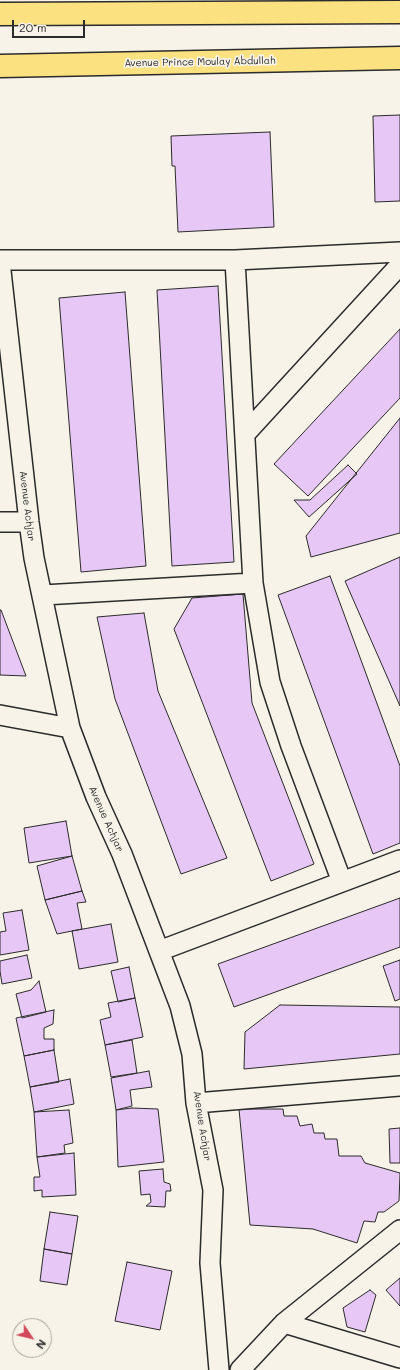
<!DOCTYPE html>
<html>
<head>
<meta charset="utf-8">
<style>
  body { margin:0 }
  #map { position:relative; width:400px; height:1370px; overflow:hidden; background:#f7f3e8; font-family:Mali,sans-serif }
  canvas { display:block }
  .north { position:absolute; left:12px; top:1318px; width:40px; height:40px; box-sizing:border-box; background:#f7f3e8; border:1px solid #a5a39c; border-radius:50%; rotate:125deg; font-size:11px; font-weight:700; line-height:16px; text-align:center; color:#2b2b2b }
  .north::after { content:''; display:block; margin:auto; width:14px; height:18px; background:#d1495b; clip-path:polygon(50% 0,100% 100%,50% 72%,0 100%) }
  .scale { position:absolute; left:12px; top:20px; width:73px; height:18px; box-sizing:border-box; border:2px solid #2b2b2b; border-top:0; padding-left:5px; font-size:12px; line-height:14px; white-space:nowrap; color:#2b2b2b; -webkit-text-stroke:3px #f7f3e8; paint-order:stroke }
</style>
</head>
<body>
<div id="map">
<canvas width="400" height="1370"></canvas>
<div class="north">N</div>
<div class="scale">20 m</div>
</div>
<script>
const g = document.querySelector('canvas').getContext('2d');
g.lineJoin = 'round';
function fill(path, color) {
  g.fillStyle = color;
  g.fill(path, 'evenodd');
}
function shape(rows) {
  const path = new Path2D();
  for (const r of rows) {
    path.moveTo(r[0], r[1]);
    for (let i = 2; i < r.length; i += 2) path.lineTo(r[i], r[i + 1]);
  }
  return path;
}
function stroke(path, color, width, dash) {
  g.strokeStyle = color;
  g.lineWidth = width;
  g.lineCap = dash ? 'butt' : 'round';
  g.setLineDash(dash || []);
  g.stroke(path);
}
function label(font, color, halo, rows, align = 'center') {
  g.font = font + ' Mali,sans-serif';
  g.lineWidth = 3.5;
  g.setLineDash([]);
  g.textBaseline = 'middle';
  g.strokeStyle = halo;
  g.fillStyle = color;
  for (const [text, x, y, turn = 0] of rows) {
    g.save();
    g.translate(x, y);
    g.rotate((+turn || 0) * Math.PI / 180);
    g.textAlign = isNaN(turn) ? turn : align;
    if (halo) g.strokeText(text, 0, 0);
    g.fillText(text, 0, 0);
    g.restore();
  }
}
const building = shape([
  [400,115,400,201,375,202,373,116,400,115],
  [270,132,274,227,178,232,175,166,172,166,171,136,270,132],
  [218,286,234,562,172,566,157,290,218,286],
  [125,292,146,566,81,572,59,298,125,292],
  [400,329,400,398,308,496,274,464,400,329],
  [400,418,400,533,311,557,306,536,400,418],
  [348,465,357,474,309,517,294,500,310,500,348,465],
  [400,557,400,706,345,581,400,557],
  [330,576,400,766,400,843,373,854,278,595,330,576],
  [243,594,252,703,314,864,271,881,174,629,192,598,243,594],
  [0,610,1,610,26,676,0,675,0,610],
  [144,613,158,691,227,858,181,874,115,699,97,617,144,613],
  [66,821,72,856,29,863,24,828,66,821],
  [72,856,82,891,45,900,37,866,72,856],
  [82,891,86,902,77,903,82,929,57,934,45,900,82,891],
  [400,898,400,947,234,1007,218,964,400,898],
  [22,910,29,950,0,955,0,932,6,931,3,913,22,910],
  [111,924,118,962,79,969,72,931,111,924],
  [27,955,32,978,2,984,0,971,0,961,27,955],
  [400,960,400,999,395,1001,383,966,400,960],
  [129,967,135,998,118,1002,111,971,129,967],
  [39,981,46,1012,22,1018,16,994,31,990,39,981],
  [135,998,143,1037,105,1045,100,1020,111,1017,108,1003,135,998],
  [280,1005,400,1007,400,1054,244,1069,245,1032,280,1005],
  [54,1010,53,1024,44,1028,44,1039,54,1039,54,1050,24,1056,16,1018,54,1010],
  [132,1040,137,1073,111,1077,105,1045,132,1040],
  [54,1050,59,1082,30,1087,24,1056,54,1050],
  [149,1071,152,1087,130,1090,132,1106,116,1110,111,1078,149,1071],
  [70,1079,74,1104,34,1112,30,1087,70,1079],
  [132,1108,158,1109,164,1162,118,1167,116,1110,132,1108],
  [239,1109,283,1109,284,1116,297,1116,300,1126,312,1124,314,1133,324,1133,325,1139,337,1139,339,1156,361,1156,365,1163,400,1173,399,1201,384,1212,378,1212,375,1222,364,1221,357,1243,313,1229,250,1225,239,1109],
  [69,1110,73,1143,64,1145,65,1153,37,1157,34,1112,69,1110],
  [400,1128,400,1163,390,1163,389,1129,400,1128],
  [74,1153,76,1195,42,1197,42,1190,34,1191,34,1177,40,1177,37,1157,74,1153],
  [163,1169,164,1182,170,1184,171,1191,166,1191,165,1207,146,1206,151,1202,150,1194,141,1195,139,1171,163,1169],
  [50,1212,78,1216,72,1254,44,1249,50,1212],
  [44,1249,72,1254,67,1285,40,1281,44,1249],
  [127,1262,172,1271,160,1330,115,1321,127,1262],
  [400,1278,400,1306,386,1290,400,1278],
  [370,1290,376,1295,365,1332,347,1327,343,1308,370,1290]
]);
const minor = shape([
  [0,260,235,260,400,252],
  [235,260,253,583,270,682,291,746,342,882],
  [0,262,29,522,34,558,70,728,96,797,122,854,180,1006,192,1054,196,1103,213,1190,210,1263,219,1370],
  [245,434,400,265],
  [0,522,29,522],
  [43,595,253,583],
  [0,715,70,728],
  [159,951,400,860],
  [196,1103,400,1086],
  [284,1323,400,1358],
  [240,1370,284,1323,400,1230]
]);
const primary = shape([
  [0,14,400,12],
  [0,66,400,58]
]);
const streetNames = [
  ["Avenue Prince Moulay Abdullah",200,62,-1],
  ["Avenue Achjar",27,506,83],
  ["Avenue Achjar",106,819,66],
  ["Avenue Achjar",202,1126,81]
];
fill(building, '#e7c7f5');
stroke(building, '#2b2b2b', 1);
stroke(minor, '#2b2b2b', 22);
stroke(primary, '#2b2b2b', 25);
stroke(minor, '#f7f3e8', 19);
stroke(primary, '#fbe180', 22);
label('10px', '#2b2b2b', '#f7f3e8', streetNames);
</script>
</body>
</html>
